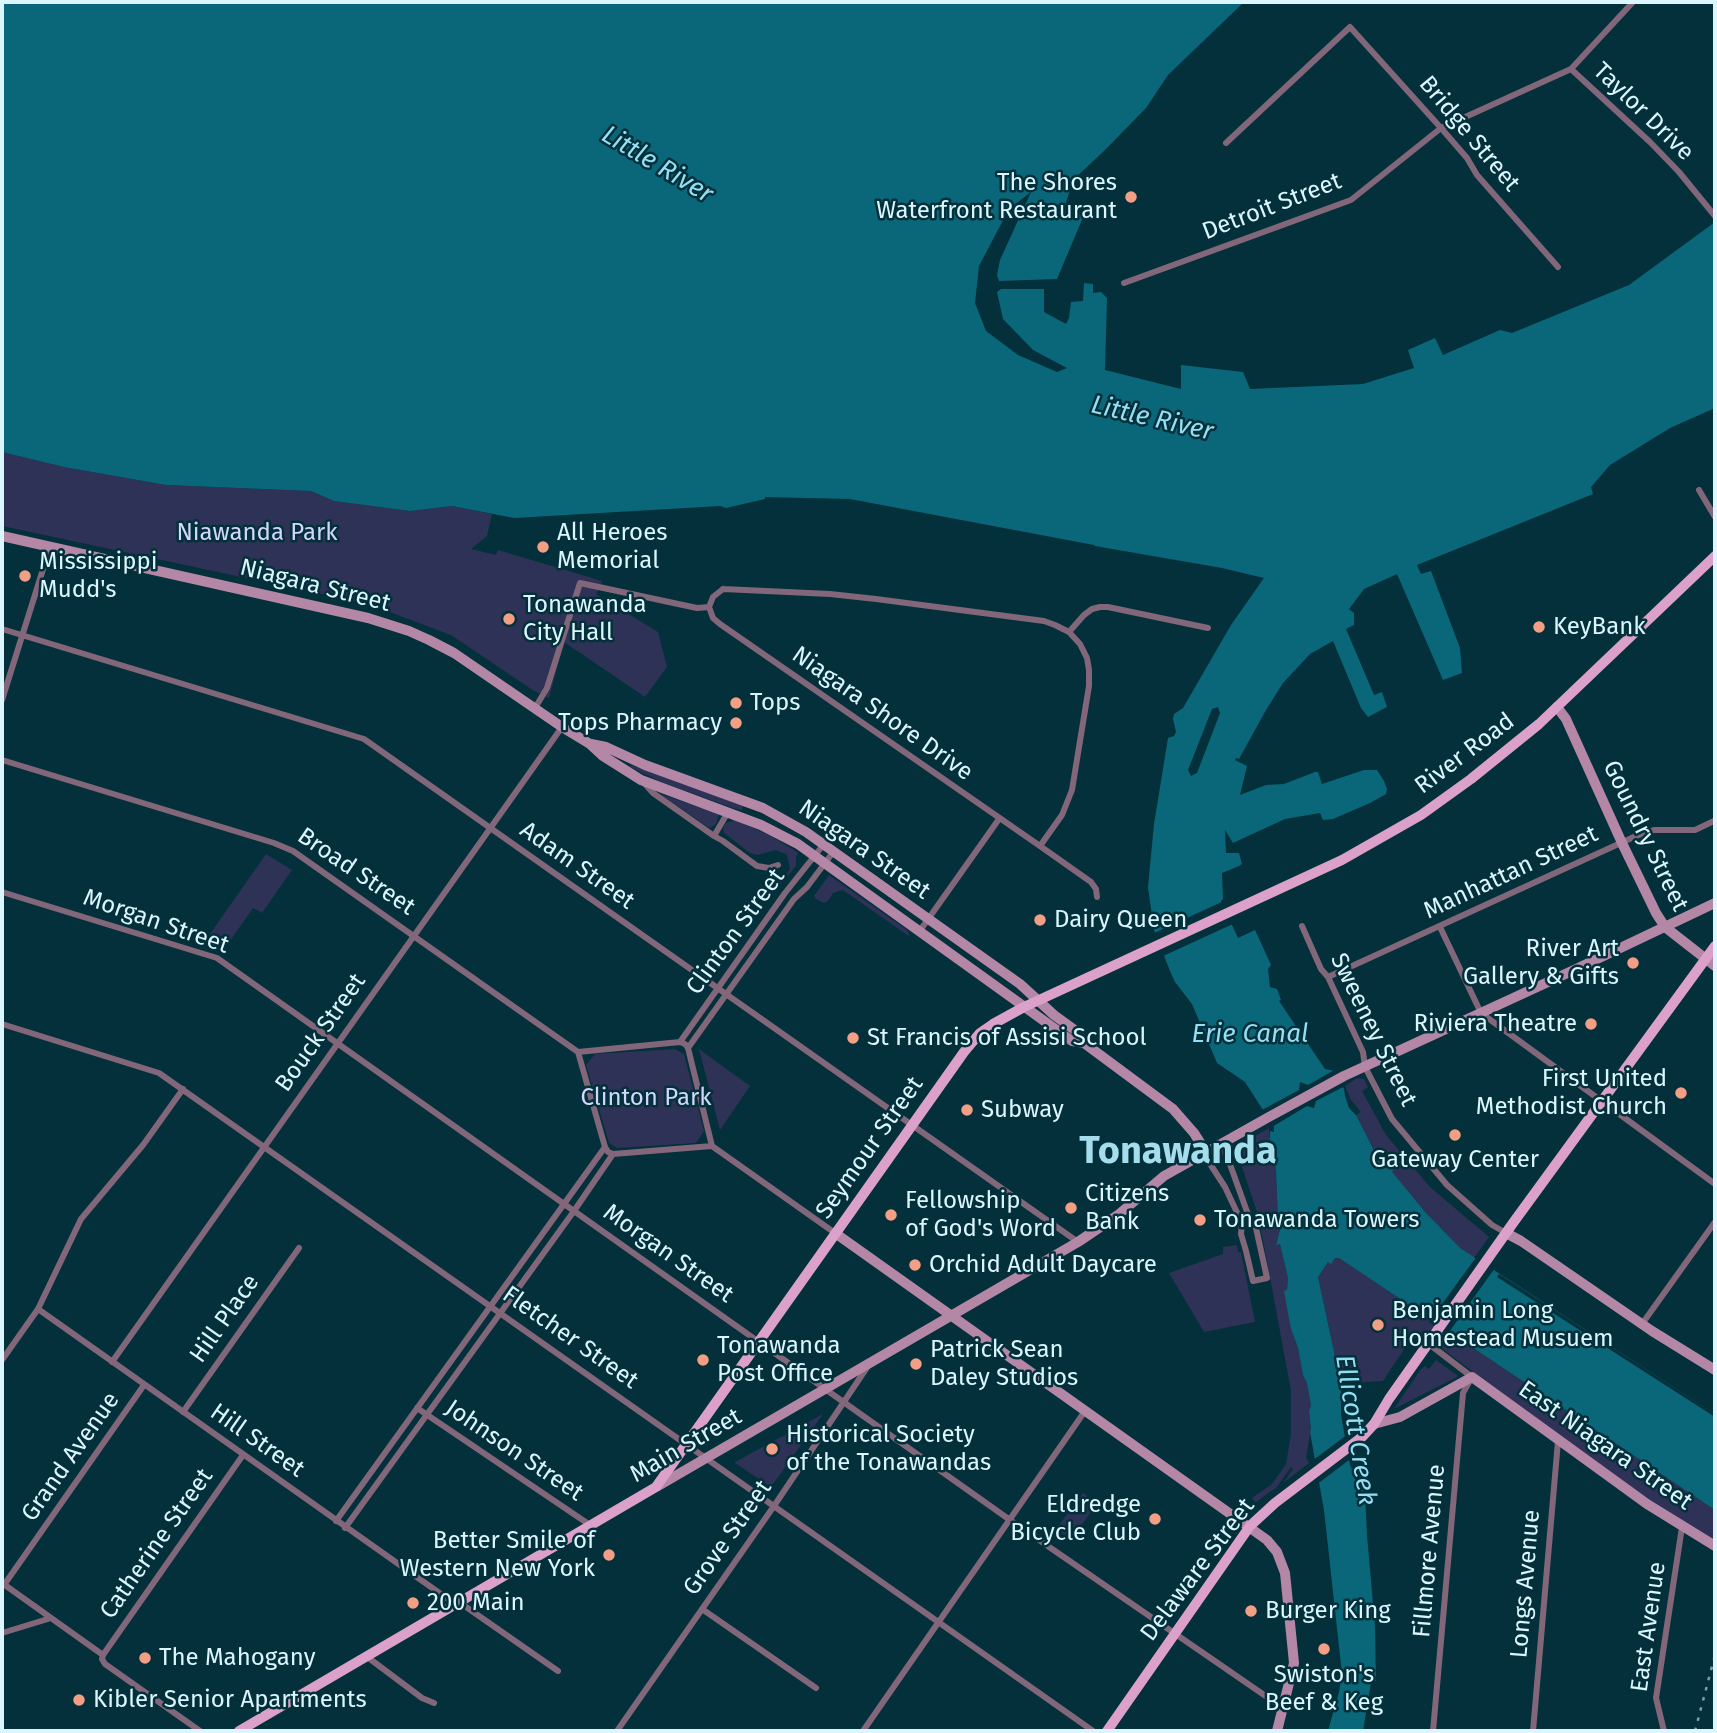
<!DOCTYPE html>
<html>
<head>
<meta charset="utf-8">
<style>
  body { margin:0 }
  #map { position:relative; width:1717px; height:1733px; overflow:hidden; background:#03303a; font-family:"Fira Sans",sans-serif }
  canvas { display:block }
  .frame { position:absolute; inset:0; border:4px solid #dbf6fe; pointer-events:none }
</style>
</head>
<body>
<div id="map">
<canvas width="1717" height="1733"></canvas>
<div class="frame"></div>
</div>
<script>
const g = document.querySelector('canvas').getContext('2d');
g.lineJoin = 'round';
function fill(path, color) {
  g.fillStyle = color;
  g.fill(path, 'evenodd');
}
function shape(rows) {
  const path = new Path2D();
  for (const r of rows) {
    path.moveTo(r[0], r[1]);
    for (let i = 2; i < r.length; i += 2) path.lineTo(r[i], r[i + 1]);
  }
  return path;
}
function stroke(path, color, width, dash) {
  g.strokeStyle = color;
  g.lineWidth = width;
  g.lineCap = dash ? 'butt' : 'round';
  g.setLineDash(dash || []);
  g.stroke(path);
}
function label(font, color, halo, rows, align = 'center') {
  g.font = font + ' "Fira Sans",sans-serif';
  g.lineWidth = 5;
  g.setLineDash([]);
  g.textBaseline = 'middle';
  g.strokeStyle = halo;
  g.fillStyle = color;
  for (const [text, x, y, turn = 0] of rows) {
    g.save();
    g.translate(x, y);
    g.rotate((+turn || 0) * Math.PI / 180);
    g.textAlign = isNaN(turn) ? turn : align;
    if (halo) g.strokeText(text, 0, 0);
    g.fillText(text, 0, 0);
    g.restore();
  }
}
const green = shape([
  [2,452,64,467,166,485,311,491,334,501,410,511,452,506,492,514,487,536,471,549,496,555,498,550,602,581,601,586,596,594,658,632,667,667,645,697,564,642,549,698,534,691,451,635,368,604,2,526],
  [631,765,642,769,743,806,742,810,733,808,664,783,630,767],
  [660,794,719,814,716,824,710,828,706,826],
  [735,820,771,836,797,852,798,854,796,856,796,866,778,887,772,883,784,878,790,869,787,855,784,853,775,850,758,855,750,853,724,833,723,828,726,823],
  [266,854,292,870,262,913,253,908,225,948,205,941],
  [829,875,907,930,910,937,843,890,833,893,828,901,824,903,816,899,814,896],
  [675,1049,684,1054,704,1131,696,1143,617,1148,609,1143,586,1065,595,1054],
  [699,1049,750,1086,720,1130],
  [1357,1078,1364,1079,1368,1087,1362,1091,1386,1135,1430,1187,1489,1237,1474,1258,1460,1249,1426,1213,1391,1172,1393,1170,1389,1171,1382,1163,1385,1161,1382,1161,1376,1154,1356,1115,1361,1112,1351,1100,1345,1086],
  [1269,1128,1270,1140,1272,1144,1276,1169,1278,1221,1281,1225,1276,1244,1280,1244,1288,1278,1287,1290,1291,1329,1298,1348,1303,1375,1307,1382,1311,1406,1309,1411,1311,1429,1306,1458,1309,1463,1283,1483,1293,1469,1291,1467,1277,1487,1256,1502,1254,1501,1252,1498,1272,1484,1286,1464,1291,1434,1291,1391,1267,1261,1258,1215,1238,1155,1238,1152,1244,1142],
  [1237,1245,1238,1252,1241,1252,1255,1322,1204,1332,1169,1273,1223,1254,1223,1247],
  [1335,1258,1339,1258,1715,1510,1715,1541,1635,1492,1417,1330,1383,1381,1341,1384,1318,1277,1328,1262],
  [1436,1360,1457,1375,1457,1377,1394,1409,1421,1369,1425,1366,1429,1369],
  [823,1414,771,1487,735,1463,735,1462],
  [1083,1493,1097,1503,1071,1540,1056,1529]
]);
const water = shape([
  [2,2,1244,2,1168,75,1146,108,1105,150,1074,179,1065,205,1084,215,1057,279,999,281,997,275,1000,260,1031,192,1009,209,979,266,975,303,986,331,1018,355,1057,372,1067,368,1033,350,1003,319,997,292,1001,289,1044,289,1044,312,1066,324,1069,318,1071,302,1083,301,1084,283,1093,284,1093,293,1101,292,1107,298,1105,370,1181,389,1181,365,1243,372,1250,389,1363,384,1414,368,1408,350,1435,338,1443,355,1500,330,1512,333,1629,285,1715,222,1715,408,1670,428,1610,465,1591,487,1593,494,1417,565,1421,574,1431,571,1460,648,1462,673,1443,680,1397,574,1364,589,1349,609,1354,613,1354,625,1346,629,1374,695,1382,692,1387,707,1368,717,1361,708,1333,641,1310,654,1283,683,1266,710,1239,759,1236,758,1235,760,1247,766,1240,795,1266,785,1284,784,1315,772,1318,772,1322,784,1364,770,1377,770,1384,781,1387,789,1386,794,1370,803,1333,819,1323,820,1320,813,1285,819,1233,843,1225,830,1226,853,1239,853,1242,864,1239,866,1222,873,1223,899,1221,901,1238,938,1255,930,1271,965,1268,969,1270,987,1277,989,1281,1000,1279,1001,1325,1069,1335,1071,1344,1089,1345,1096,1349,1108,1356,1115,1376,1154,1382,1161,1385,1160,1383,1163,1389,1170,1392,1168,1393,1170,1392,1172,1426,1213,1460,1248,1715,1414,1715,1510,1339,1258,1335,1258,1331,1264,1328,1262,1318,1277,1341,1384,1341,1415,1350,1465,1365,1494,1367,1535,1375,1627,1376,1681,1371,1682,1363,1731,1328,1731,1339,1692,1342,1674,1324,1510,1310,1432,1311,1429,1309,1411,1311,1406,1307,1383,1303,1375,1298,1348,1291,1329,1284,1291,1287,1290,1288,1278,1280,1244,1276,1245,1281,1225,1278,1221,1276,1169,1272,1144,1270,1140,1270,1131,1274,1132,1274,1127,1245,1082,1217,1063,1192,1004,1175,982,1170,971,1154,930,1148,887,1154,824,1168,738,1174,736,1176,732,1173,719,1174,714,1183,708,1231,625,1264,578,1222,568,1095,546,1094,545,850,499,765,497,765,499,726,508,720,506,514,518,452,506,410,511,334,501,311,491,166,485,64,467,2,452]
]);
const pier = shape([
  [1218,707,1220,713,1197,773,1191,776,1188,770,1212,709],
  [1226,900,1225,902,1235,923,1161,957,1152,934],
  [1336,1069,1345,1086,1316,1101,1314,1108,1307,1106,1272,1127,1262,1110,1299,1090,1300,1082,1308,1085],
  [1477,1256,1495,1268,1447,1335,1429,1322],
  [1499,1274,1715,1414,1715,1417,1497,1277],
  [1348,1434,1353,1457,1316,1485,1312,1461]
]);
const street = shape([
  [1571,69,1650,142,1679,172,1715,216],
  [1226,143,1350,27,1441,128,1467,158,1477,175,1558,267],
  [1124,283,1351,200,1441,128,1571,69,1633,2],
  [1699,490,1715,517],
  [723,589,830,594,876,599,1044,621,1055,625,1069,632,1080,644,1087,658,1089,670,1089,686,1072,790,1062,815,1040,846,720,624,713,618,709,607,713,597,723,589],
  [2,629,364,739,1078,1242],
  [1069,632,1084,615,1092,609,1100,607,1108,607,1208,628],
  [2,700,50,547],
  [535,708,547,688,580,583,697,608,709,607],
  [2,760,274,843,293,851,578,1052],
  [645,784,653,793,714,836],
  [728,812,714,836,723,841,757,866,769,868,778,865],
  [1040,846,1091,882,1096,889,1097,897],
  [2,892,217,958,1010,1520,1283,1708],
  [1302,926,1321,969,1328,977,1363,1052,1365,1067,1392,1119,1447,1185,1492,1225,1506,1233],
  [1440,927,1481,1013,1715,1184],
  [919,932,999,819],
  [1328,977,1636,836,1654,830,1695,830,1714,821],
  [2,1024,159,1073,1093,1731],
  [680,1042,785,893,824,844],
  [688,1048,794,899,807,887,834,851],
  [578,1052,680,1042,685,1044,688,1048,712,1146],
  [578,1052,605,1147,608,1152,613,1154,712,1146],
  [712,1146,835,1233],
  [1203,1153,1225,1187,1242,1223,1241,1234,1246,1251,1253,1281,1267,1278,1256,1228,1250,1220,1227,1156,1220,1144],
  [38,1309,455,1604],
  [1642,1324,1715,1222],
  [1416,1334,1472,1377,1463,1393,1433,1731],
  [2,1360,38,1309,81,1219,143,1145,183,1089],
  [112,1362,562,727],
  [417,1408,590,1525],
  [183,1412,299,1248],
  [336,1521,605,1147],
  [345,1528,574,1211,613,1154],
  [2,1583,103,1655],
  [4,1585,144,1385],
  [459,1602,558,1671],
  [702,1609,816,1688],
  [2,1633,51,1618],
  [103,1655,243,1455],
  [103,1655,102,1659,105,1664,200,1731],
  [366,1656,422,1698,434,1703],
  [617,1731,774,1506,868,1366],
  [863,1731,1085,1411],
  [1533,1731,1558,1441],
  [1664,1731,1656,1698,1682,1527]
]);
const secondary = shape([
  [2,536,368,618,409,631,429,640,454,653,562,727,590,744,603,756,641,780,761,825,798,844,1072,1041,1084,1043],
  [1557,707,1566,719,1622,843,1656,913,1665,927,1715,966],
  [591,744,606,747,645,765,763,808,806,832,1020,984,1054,1015,1076,1031,1084,1043,1173,1109,1194,1133,1206,1152],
  [835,1233,1267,1540,1277,1552,1285,1573,1294,1663,1277,1731],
  [1506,1233,1521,1241,1652,1331,1715,1370],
  [1374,1424,1400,1417,1472,1377,1647,1504,1715,1546],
  [658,1486,1078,1242,1118,1215,1164,1176,1267,1118,1344,1076,1574,970,1715,903]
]);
const primary = shape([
  [239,1731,656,1487,964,1052,980,1033,993,1024,1024,1007,1342,860,1421,815,1471,779,1539,724,1715,556],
  [1107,1731,1250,1526,1275,1503,1362,1437,1374,1424,1389,1399,1513,1223,1715,946]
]);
const rail = shape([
  [1695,1731,1715,1655]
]);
const markers = [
  [1131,197,7,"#f39f85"],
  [543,547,7,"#f39f85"],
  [25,576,7,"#f39f85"],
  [509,619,7,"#f39f85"],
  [1539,627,7,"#f39f85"],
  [736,703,7,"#f39f85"],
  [736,723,7,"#f39f85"],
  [1040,920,7,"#f39f85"],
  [1633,963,7,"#f39f85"],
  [1591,1024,7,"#f39f85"],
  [853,1038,7,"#f39f85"],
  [1681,1093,7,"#f39f85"],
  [967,1110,7,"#f39f85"],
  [1455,1135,7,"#f39f85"],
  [1071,1208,7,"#f39f85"],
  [891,1215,7,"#f39f85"],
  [1200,1220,7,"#f39f85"],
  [915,1265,7,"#f39f85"],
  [1378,1325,7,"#f39f85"],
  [703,1360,7,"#f39f85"],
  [916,1364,7,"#f39f85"],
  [772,1449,7,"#f39f85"],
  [1155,1519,7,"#f39f85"],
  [609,1555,7,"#f39f85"],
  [413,1603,7,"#f39f85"],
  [1251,1611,7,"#f39f85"],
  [1324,1649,7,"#f39f85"],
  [145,1658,7,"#f39f85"],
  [79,1700,7,"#f39f85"]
];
const streetNames = [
  ["Taylor Drive",1643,112,44],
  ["Bridge Street",1469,134,50],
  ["Detroit Street",1272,207,-21],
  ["Niagara Street",315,586,14],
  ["Niagara Shore Drive",882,714,35],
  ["River Road",1465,754,-37],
  ["Goundry Street",1645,836,64],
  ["Niagara Street",864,850,35],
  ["Adam Street",577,866,35],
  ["Broad Street",356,872,34],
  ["Manhattan Street",1511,873,-25],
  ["Morgan Street",156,922,19],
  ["Clinton Street",736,932,-54],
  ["Sweeney Street",1373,1030,64],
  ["Bouck Street",321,1033,-55],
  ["Seymour Street",870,1148,-55],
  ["Morgan Street",668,1254,35],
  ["Hill Place",225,1319,-55],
  ["Fletcher Street",570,1338,35],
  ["Hill Street",257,1441,35],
  ["Main Street",686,1446,-30],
  ["East Niagara Street",1605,1446,35],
  ["Johnson Street",514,1451,34],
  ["Grand Avenue",71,1457,-55],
  ["Grove Street",728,1538,-55],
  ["Catherine Street",157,1544,-55],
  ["Fillmore Avenue",1430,1551,-85],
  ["Delaware Street",1198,1570,-53],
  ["Longs Avenue",1526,1584,-85],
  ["East Avenue",1649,1627,-82]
];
const poiNames = [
  ["The Shores",1117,183,"right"],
  ["Waterfront Restaurant",1117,211,"right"],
  ["All Heroes",557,533],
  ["Memorial",557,561],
  ["Mississippi",39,562],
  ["Mudd's",39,590],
  ["Tonawanda",523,605],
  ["City Hall",523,633],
  ["KeyBank",1553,627],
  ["Tops",750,703],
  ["Tops Pharmacy",722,723,"right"],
  ["Dairy Queen",1054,920],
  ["River Art",1619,949,"right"],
  ["Gallery & Gifts",1619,977,"right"],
  ["Riviera Theatre",1577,1024,"right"],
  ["St Francis of Assisi School",867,1038],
  ["First United",1667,1079,"right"],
  ["Methodist Church",1667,1107,"right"],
  ["Subway",981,1110],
  ["Gateway Center",1455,1160,"center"],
  ["Citizens",1085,1194],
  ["Bank",1085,1222],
  ["Fellowship",905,1201],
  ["of God's Word",905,1229],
  ["Tonawanda Towers",1214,1220],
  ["Orchid Adult Daycare",929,1265],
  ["Benjamin Long",1392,1311],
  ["Homestead Musuem",1392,1339],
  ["Tonawanda",717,1346],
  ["Post Office",717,1374],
  ["Patrick Sean",930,1350],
  ["Daley Studios",930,1378],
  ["Historical Society",786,1435],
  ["of the Tonawandas",786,1463],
  ["Eldredge",1141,1505,"right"],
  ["Bicycle Club",1141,1533,"right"],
  ["Better Smile of",595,1541,"right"],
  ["Western New York",595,1569,"right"],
  ["200 Main",427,1603],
  ["Burger King",1265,1611],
  ["The Mahogany",159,1658],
  ["Swiston's",1324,1675,"center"],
  ["Beef & Keg",1324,1703,"center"],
  ["Kibler Senior Apartments",93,1700]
];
const parkNames = [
  ["Niawanda Park",257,533],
  ["Clinton Park",646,1098]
];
const waterNames = [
  ["Little River",657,165,31],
  ["Little River",1152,419,13],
  ["Erie Canal",1250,1035],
  ["Ellicott Creek",1355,1430,81]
];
const townNames = [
  ["Tonawanda",1178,1152]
];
fill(green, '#2e3256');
fill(water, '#0a677a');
fill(pier, '#03303a');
stroke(street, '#82667a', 6);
stroke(secondary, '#b487a7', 10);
stroke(primary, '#dba1ca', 10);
stroke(rail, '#7c9fa8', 2.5, [3.5, 7]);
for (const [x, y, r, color] of markers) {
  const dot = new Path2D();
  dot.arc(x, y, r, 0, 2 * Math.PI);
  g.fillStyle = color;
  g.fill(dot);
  stroke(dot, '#03303a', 2.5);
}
label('24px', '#dbf6fe', '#03303a', streetNames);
label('24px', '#dbf6fe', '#03303a', poiNames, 'left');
label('24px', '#d1d7fd', '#03303a', parkNames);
label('italic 26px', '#94dff4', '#03303a', waterNames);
label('bold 38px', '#a5dded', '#03303a', townNames);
</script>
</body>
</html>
